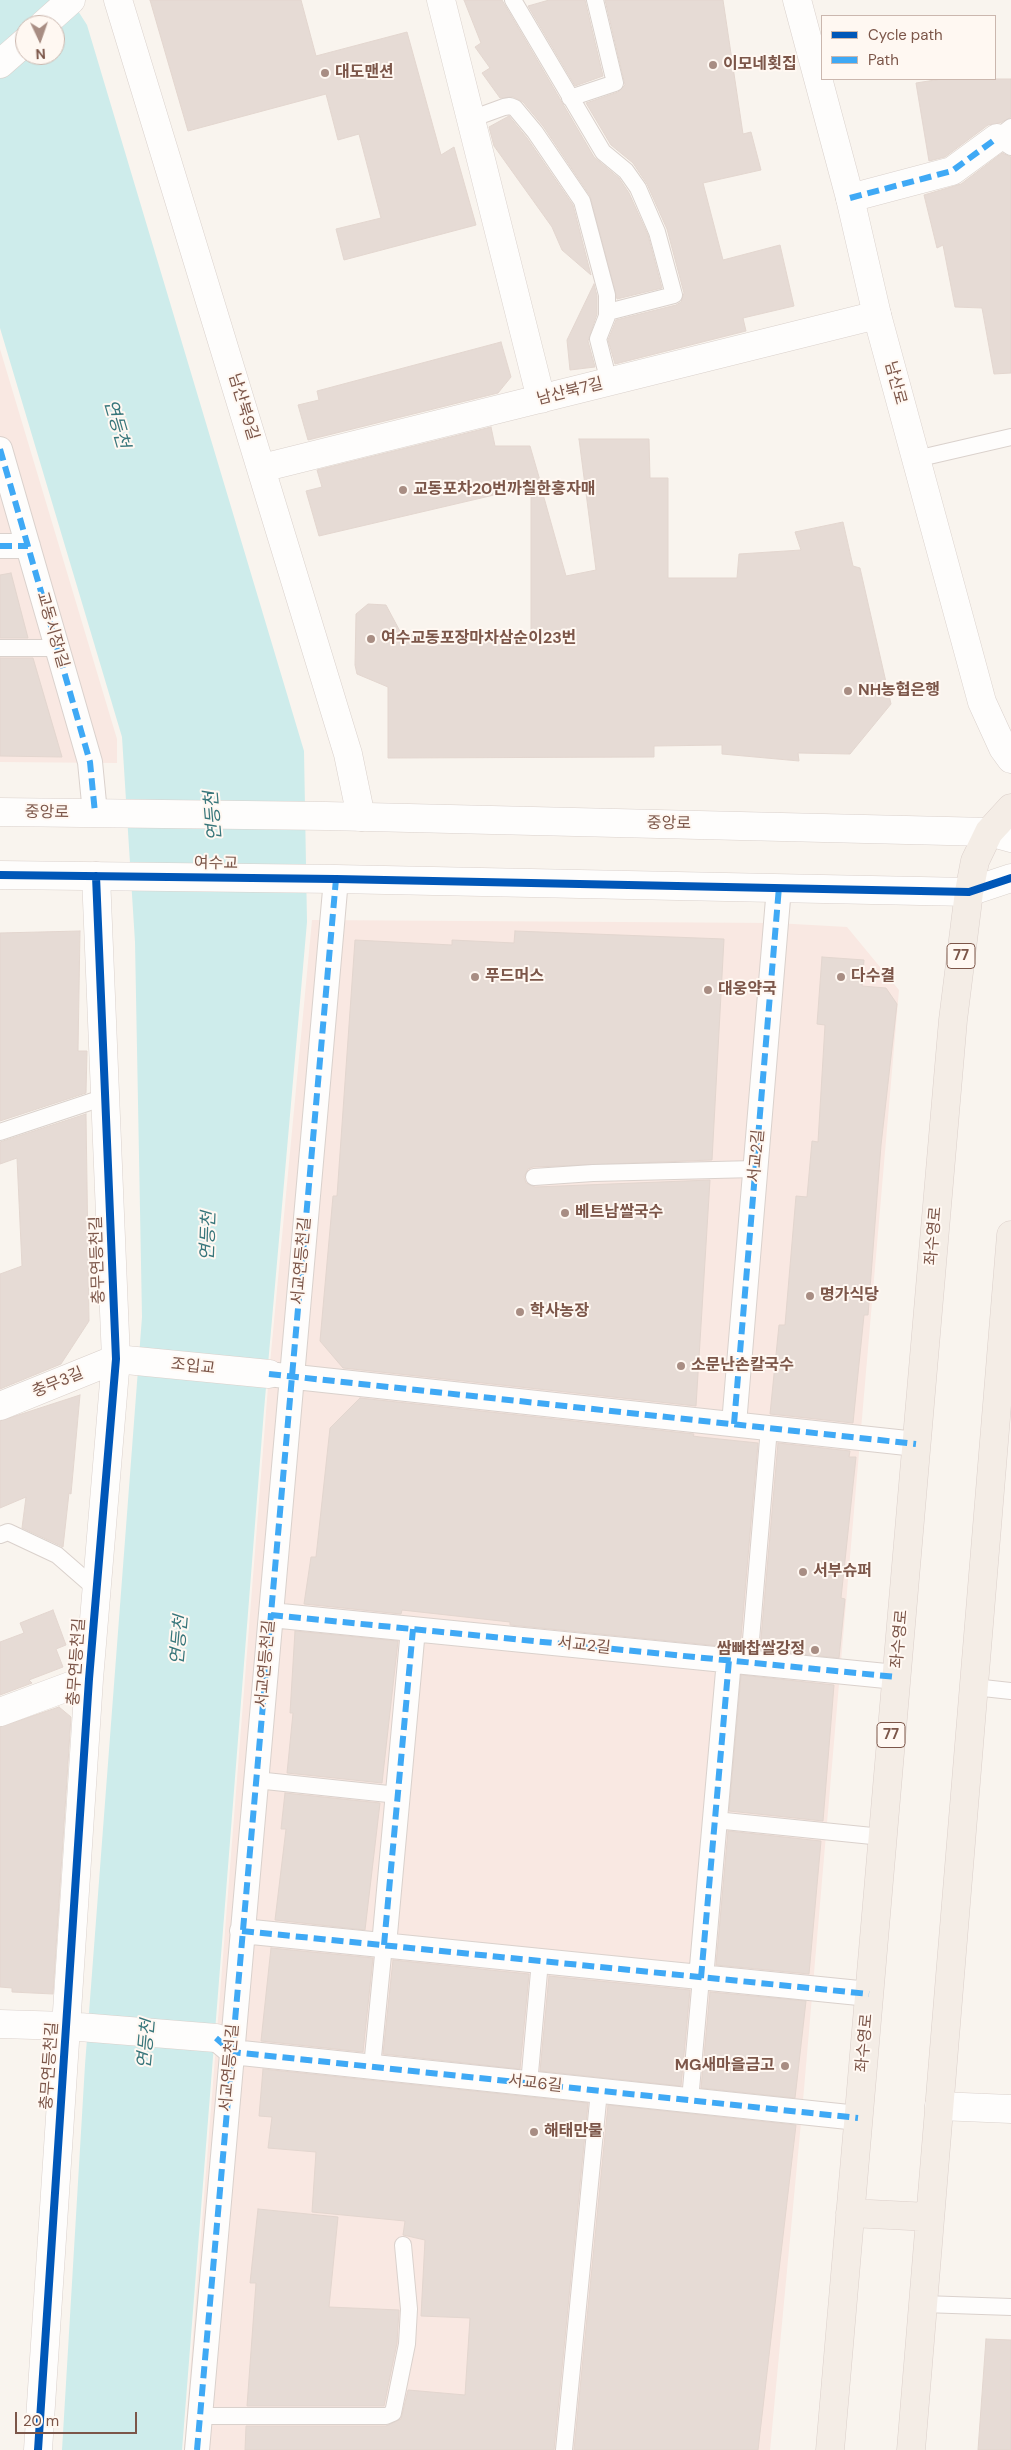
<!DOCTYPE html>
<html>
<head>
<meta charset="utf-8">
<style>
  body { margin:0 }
  #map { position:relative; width:1011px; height:2450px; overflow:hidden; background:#f9f4ee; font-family:"DM Sans",sans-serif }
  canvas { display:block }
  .legend { position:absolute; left:821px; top:15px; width:175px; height:65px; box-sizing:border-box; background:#fff8f2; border:1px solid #cbb7ae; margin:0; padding:6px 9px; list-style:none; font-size:15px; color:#7c5649 }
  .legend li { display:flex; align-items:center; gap:10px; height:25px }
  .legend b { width:25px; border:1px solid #cbb7ae }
  .north { position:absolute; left:15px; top:15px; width:50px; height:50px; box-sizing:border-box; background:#fff8f2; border:1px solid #cbb7ae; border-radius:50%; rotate:177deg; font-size:14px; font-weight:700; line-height:20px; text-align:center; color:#7c5649 }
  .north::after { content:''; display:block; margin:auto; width:18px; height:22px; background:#a88d83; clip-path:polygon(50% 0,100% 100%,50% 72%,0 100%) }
  .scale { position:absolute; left:15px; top:2412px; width:122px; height:22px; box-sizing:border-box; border:2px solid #7c5649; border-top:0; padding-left:6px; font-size:15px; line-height:18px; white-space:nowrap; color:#7c5649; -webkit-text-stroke:4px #fff8f2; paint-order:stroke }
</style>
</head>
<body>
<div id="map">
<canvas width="1011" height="2450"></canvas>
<ul class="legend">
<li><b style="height:6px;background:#0057b8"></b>Cycle path</li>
<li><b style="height:6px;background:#3fa9f5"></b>Path</li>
</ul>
<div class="north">N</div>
<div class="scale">20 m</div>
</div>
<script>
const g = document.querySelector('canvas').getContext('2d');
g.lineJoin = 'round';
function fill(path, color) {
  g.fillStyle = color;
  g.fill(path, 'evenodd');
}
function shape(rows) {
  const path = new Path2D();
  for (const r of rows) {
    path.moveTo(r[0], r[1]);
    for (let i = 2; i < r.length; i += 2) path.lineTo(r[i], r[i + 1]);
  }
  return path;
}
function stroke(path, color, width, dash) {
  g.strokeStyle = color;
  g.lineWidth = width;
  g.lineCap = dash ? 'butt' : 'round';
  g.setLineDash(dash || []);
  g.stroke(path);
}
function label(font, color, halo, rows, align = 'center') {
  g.font = font + ' "DM Sans","Noto Sans KR",sans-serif';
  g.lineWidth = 4;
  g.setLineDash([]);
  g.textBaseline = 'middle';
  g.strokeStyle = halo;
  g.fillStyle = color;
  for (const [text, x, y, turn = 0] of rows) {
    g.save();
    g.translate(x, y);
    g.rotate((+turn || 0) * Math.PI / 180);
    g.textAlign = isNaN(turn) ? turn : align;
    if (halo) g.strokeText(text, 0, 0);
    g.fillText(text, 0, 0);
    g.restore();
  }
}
const commercial = shape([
  [0,349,117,739,117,763,0,762],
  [312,920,776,923,847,927,899,990,802,2112,770,2450,184,2450,269,1374]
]);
const water = shape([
  [0,0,71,0,87,25,304,751,307,922,264,1410,182,2450,62,2450,85,2065,142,1317,135,942,122,737,0,328],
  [25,25,55,25,55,55,25,55]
]);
const building = shape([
  [150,0,301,0,316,56,407,32,441,155,454,147,476,225,344,260,336,229,381,218,359,134,338,140,326,94,188,131,150,0],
  [464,0,502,0,594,157,619,178,629,193,648,235,662,288,617,299,590,196,543,126,523,102,513,97,500,98,482,73,490,68,475,47,481,43,464,0],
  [549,0,585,0,603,76,575,86,528,6,549,0],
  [605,0,723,0,743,134,751,132,761,170,703,183,723,260,780,245,794,306,743,318,746,331,615,364,608,340,616,320,676,305,681,302,684,293,667,229,647,184,633,163,611,145,586,103,618,92,625,85,605,0],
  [941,79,1011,79,1011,117,1000,123,988,125,945,157,929,161,916,83,941,79],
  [509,116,527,138,573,205,591,275,562,250,552,227,494,146,489,127,509,116],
  [1002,153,1011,157,1011,373,994,374,982,308,955,307,943,245,937,248,924,195,961,184,1002,153],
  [594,284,597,296,597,314,588,341,595,367,570,370,567,340,594,284],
  [501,342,511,377,498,393,308,440,298,405,319,400,317,391,501,342],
  [491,427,495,446,530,446,541,484,319,536,306,491,322,487,317,470,491,427],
  [579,439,649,439,650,478,668,478,668,578,737,578,739,554,801,550,795,532,843,522,853,566,860,568,891,704,850,754,798,753,799,761,722,754,722,745,654,746,654,757,388,758,388,687,357,674,355,665,356,614,368,604,386,605,402,635,531,634,531,488,541,487,566,576,596,570,579,439],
  [11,573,28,638,0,638,0,575,11,573],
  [0,658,33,658,62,757,0,756,0,658],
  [80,931,78,1051,87,1051,86,1093,0,1121,0,933,80,931],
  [515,931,724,939,712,1160,533,1167,528,1169,524,1177,526,1183,535,1187,710,1180,696,1406,343,1368,320,1341,333,1196,337,1196,355,940,452,945,452,940,514,943,515,931],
  [822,957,864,960,862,986,886,988,897,1004,881,1145,868,1315,864,1315,853,1423,770,1414,779,1325,785,1325,796,1196,807,1197,812,1141,818,1142,825,1025,817,1024,822,957],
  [86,1114,89,1321,61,1364,0,1389,0,1274,22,1266,17,1158,0,1164,0,1142,86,1114],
  [80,1395,71,1494,69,1493,63,1547,22,1528,26,1497,0,1508,0,1421,80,1395],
  [360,1398,694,1434,693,1436,700,1437,758,1443,740,1648,510,1625,510,1622,402,1610,401,1614,304,1604,311,1557,316,1557,330,1428,360,1398],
  [778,1443,850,1451,849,1457,856,1457,841,1598,845,1599,839,1658,760,1650,778,1443],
  [53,1610,66,1645,56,1649,63,1667,29,1680,32,1683,0,1695,0,1642,24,1633,20,1623,53,1610],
  [295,1631,398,1641,382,1783,287,1773,293,1713,290,1713,295,1631],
  [741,1675,834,1685,823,1821,729,1811,741,1675],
  [59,1707,71,1717,53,1994,12,1992,12,1988,0,1987,0,1727,59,1707],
  [285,1793,380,1803,365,1930,275,1920,286,1829,281,1829,285,1793],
  [728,1831,821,1841,809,1974,716,1965,728,1831],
  [271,1948,373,1958,363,2052,261,2041,271,1948],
  [393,1960,529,1974,520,2069,383,2054,393,1960],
  [549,1976,690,1990,681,2086,540,2071,549,1976],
  [710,1992,806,2001,795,2098,701,2088,710,1992],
  [263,2069,588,2103,554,2450,245,2450,246,2426,386,2426,401,2419,408,2390,465,2395,470,2318,421,2316,425,2240,403,2235,405,2221,312,2212,316,2152,268,2148,272,2117,259,2116,263,2069],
  [608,2105,796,2125,758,2450,574,2450,608,2105],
  [258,2209,338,2217,329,2307,399,2310,397,2343,384,2406,247,2406,256,2283,250,2283,258,2209],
  [986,2339,1011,2340,1011,2450,978,2450,986,2339]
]);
const service = shape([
  [513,0,603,152,626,171,638,188,657,232,674,295,608,312],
  [570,98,615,83,595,0],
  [471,119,504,107,510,106,515,108,535,132,582,201,607,295,607,316,598,339,609,382],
  [1011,127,997,138,1011,147],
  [916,459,1011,437],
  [0,648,58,648],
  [0,1132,105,1097],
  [534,1177,593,1173,755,1169],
  [0,1535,8,1532,57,1555,96,1589],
  [749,1663,769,1428],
  [974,1687,1011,1691],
  [256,1780,398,1795],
  [715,1820,882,1837],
  [372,2067,384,1945],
  [529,2084,540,1961],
  [690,2100,701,1978],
  [923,2304,1011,2307],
  [200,2416,386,2416,393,2413,407,2344,409,2309,403,2245],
  [564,2450,599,2091]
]);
const pedestrian = shape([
  [0,449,90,762,95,813],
  [0,546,28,546],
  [277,1375,916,1444],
  [734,1424,779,887],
  [271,1615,896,1677],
  [242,1931,869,1994],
  [384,1945,413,1629],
  [701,1978,729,1660],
  [220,2042,232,2052,858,2118],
  [197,2450,336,879]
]);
const minor = shape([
  [118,0,348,754,361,817],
  [441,0,541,399],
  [43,25,71,0],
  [0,64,25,42],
  [850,198,952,171,997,138],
  [262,468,877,315],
  [0,1406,116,1359,269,1374],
  [0,1712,89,1679],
  [0,2024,67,2026,216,2038],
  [939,2106,1011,2109],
  [38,2450,89,1679,116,1359,96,876]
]);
const tertiary = shape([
  [797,0,850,198,877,315,982,702,1003,748,1011,759],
  [0,812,326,816,989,832,1011,838],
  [0,875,336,879,969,892,1011,878]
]);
const primary = shape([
  [850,2213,930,2217],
  [830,2450,953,1020,969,892,975,861,989,832,1011,808],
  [911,2450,1011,1235]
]);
const quiet = shape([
  [850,198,952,171,997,138],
  [0,449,90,762,95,813],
  [0,546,28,546],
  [269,1374,916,1444],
  [734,1424,779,887],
  [271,1615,896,1677],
  [242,1931,869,1994],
  [384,1945,413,1629],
  [701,1978,729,1660],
  [216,2038,232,2052,858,2118],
  [197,2450,336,879]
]);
const cycleway = shape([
  [0,875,336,879,969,892,1011,878],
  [38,2450,89,1679,116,1359,96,876]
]);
const markers = [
  [713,65,5,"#a88d83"],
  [325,73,5,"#a88d83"],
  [403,490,5,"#a88d83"],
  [371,639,5,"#a88d83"],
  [848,691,5,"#a88d83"],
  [475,977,5,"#a88d83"],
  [841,977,5,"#a88d83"],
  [708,990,5,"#a88d83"],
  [565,1213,5,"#a88d83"],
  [810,1296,5,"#a88d83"],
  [520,1312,5,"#a88d83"],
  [681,1366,5,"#a88d83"],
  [803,1572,5,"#a88d83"],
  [815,1650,5,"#a88d83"],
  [785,2066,5,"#a88d83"],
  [534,2132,5,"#a88d83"]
];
const shields = [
  [961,956,28],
  [891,1735,28]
];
const shieldNames = [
  ["77",961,956],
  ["77",891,1735]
];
const poiNames = [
  ["이모네횟집",723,65],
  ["대도맨션",335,73],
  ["교동포차20번까칠한홍자매",413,490],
  ["여수교동포장마차삼순이23번",381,639],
  ["NH농협은행",858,691],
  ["푸드머스",485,977],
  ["다수결",851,977],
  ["대웅약국",718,990],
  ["베트남쌀국수",575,1213],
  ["명가식당",820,1296],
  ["학사농장",530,1312],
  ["소문난손칼국수",691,1366],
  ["서부슈퍼",813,1572],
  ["쌈빠찹쌀강정",805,1650,"right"],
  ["MG새마을금고",775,2066,"right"],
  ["해태만물",544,2132]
];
const streetNames = [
  ["남산로",895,383,75],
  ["남산북7길",570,392,-14],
  ["남산북9길",243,407,73],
  ["교동시장1길",52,630,74],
  ["중앙로",47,813,1],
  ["중앙로",669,824,1],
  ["여수교",216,864,1],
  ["서교2길",757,1156,-85],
  ["좌수영로",934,1236,-85],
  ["충무연등천길",98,1260,-92],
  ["서교연등천길",302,1261,-85],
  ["조입교",193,1367,6],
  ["충무3길",58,1383,-22],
  ["좌수영로",900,1639,-85],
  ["서교2길",584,1646,6],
  ["충무연등천길",77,1662,-86],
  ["서교연등천길",266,1664,-85],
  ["좌수영로",865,2043,-85],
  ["충무연등천길",50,2066,-86],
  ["서교연등천길",230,2068,-85],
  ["서교6길",535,2084,6]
];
const waterNames = [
  ["연등천",116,424,74],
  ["연등천",214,816,-95],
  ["연등천",209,1236,-88],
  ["연등천",180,1640,-85],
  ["연등천",147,2044,-85]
];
fill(commercial, '#f9e8e2');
fill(water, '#ceeceb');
fill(building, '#e6dbd5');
stroke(building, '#e3d6cf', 1);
stroke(service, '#dad1cc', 18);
stroke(pedestrian, '#dad1cc', 26);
stroke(minor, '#dad1cc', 29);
stroke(tertiary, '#dad1cc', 29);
stroke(primary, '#dbcfca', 29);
stroke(service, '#fefdfc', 16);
stroke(pedestrian, '#fefdfc', 24);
stroke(minor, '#fefdfc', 28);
stroke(tertiary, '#fefdfc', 28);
stroke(primary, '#f4ede6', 28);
stroke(quiet, '#3fa9f5', 6, [12, 6]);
stroke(cycleway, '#0057b8', 8);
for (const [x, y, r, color] of markers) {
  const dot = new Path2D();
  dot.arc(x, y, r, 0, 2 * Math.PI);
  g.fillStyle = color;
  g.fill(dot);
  stroke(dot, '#fff8f2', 2);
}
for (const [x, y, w] of shields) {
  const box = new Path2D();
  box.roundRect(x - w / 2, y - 12.5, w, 25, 4);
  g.fillStyle = '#fff8f2';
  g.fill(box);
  stroke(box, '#7c5649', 1);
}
label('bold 15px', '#7c5649', null, shieldNames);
label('bold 16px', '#7c5649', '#fff8f2', poiNames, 'left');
label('16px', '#7c5649', '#fff8f2', streetNames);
label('italic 18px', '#38767b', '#fff8f2', waterNames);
</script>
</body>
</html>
